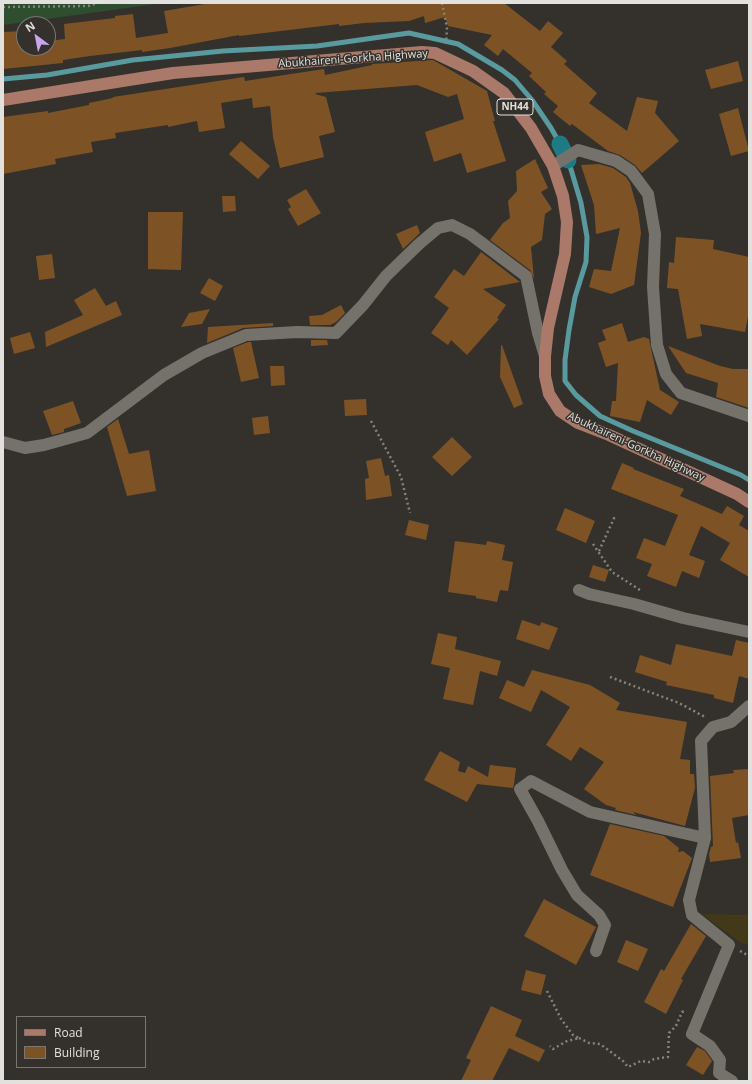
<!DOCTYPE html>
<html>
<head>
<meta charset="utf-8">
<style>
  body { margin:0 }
  #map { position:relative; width:752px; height:1084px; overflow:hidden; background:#34312c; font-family:"Open Sans",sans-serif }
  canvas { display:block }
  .frame { position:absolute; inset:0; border:4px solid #e3e1de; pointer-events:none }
  .legend { position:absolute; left:16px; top:1016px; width:130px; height:52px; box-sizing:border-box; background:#34312c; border:1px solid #7a7773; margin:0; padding:5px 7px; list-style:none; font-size:12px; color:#e3e1de }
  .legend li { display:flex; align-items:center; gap:8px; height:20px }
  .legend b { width:20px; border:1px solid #7a7773 }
  .north { position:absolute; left:16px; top:16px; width:40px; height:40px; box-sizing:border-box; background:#34312c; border:1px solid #7a7773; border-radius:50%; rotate:328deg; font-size:11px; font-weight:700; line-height:16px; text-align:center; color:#e3e1de }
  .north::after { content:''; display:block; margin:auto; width:14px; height:18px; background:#c9a5ee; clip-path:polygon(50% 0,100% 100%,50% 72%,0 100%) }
</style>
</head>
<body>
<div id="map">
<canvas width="752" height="1084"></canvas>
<div class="frame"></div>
<ul class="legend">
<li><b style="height:5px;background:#aa796a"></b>Road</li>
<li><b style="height:11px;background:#7d5326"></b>Building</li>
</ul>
<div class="north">N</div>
</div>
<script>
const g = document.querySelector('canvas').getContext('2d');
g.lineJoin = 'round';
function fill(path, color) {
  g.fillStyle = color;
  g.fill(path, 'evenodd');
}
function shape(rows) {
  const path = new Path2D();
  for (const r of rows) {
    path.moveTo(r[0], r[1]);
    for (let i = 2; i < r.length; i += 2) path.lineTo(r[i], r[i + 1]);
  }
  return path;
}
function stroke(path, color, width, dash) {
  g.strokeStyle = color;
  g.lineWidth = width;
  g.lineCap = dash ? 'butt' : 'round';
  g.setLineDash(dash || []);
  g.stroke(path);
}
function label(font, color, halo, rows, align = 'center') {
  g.font = font + ' "Open Sans",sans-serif';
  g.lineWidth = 3;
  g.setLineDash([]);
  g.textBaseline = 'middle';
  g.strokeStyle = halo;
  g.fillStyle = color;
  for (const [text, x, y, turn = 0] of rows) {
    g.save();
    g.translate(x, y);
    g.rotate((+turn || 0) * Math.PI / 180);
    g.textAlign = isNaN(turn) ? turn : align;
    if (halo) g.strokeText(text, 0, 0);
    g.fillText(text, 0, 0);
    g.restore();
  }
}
const green = shape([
  [3,3,163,3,3,25]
]);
const sand = shape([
  [702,914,749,915,749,944,741,943]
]);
const stream = shape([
  [3,79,47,75,133,60,223,51,317,46,409,33,458,44,502,70,515,80,532,100,551,128,560,144],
  [568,160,570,166,581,203,587,237,586,262,575,297,569,330,565,360,565,381,576,395,600,416,633,431,741,475,749,480]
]);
const canal = shape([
  [560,144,568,160]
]);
const building = shape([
  [211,3,504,3,540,31,548,21,563,33,551,47,567,61,564,64,597,93,589,103,627,131,637,97,658,101,655,113,679,141,642,173,635,165,620,155,608,151,572,124,570,126,553,112,558,106,544,94,546,92,529,76,532,73,503,49,498,56,484,45,492,35,448,26,445,17,425,23,424,16,409,21,364,23,339,26,339,24,239,36,239,35,170,48,142,52,142,50,90,56,63,60,63,63,3,69,3,32,24,31,24,48,48,48,48,41,65,39,64,24,115,18,115,16,133,14,136,38,168,33,164,11],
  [433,60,487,91,495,121,493,121,506,161,467,173,461,153,434,162,425,132,464,119,457,94,448,97,417,85,316,93,315,94,326,97,335,132,319,136,324,157,280,168,273,137,270,106,253,108,252,98,221,103,225,128,199,132,197,121,168,127,168,125,115,133,116,138,91,142,93,152,55,159,56,164,3,174,3,117,48,111,48,113,89,105,89,103,113,98,113,97,244,77,245,81,324,69,325,75,372,65,372,64],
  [738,61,743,81,711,89,705,70],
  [738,108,749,151,731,156,719,114],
  [241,141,270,166,258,179,229,154],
  [535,159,548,188,541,192,552,209,545,214,542,240,531,247,534,279,530,270,490,240,503,223,510,218,508,201,517,191,516,171],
  [599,164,613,168,626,177,630,183,638,211,641,233,634,285,611,294,589,287,594,269,611,271,620,228,596,234,594,205,581,165],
  [306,189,321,213,298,226,288,209,291,207,287,200],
  [222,196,235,196,236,211,223,212],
  [148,212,183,212,181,270,148,269],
  [417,225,420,233,403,249,396,234],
  [676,237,714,240,713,249,749,257,749,311,745,332,700,324,702,336,687,339,678,289,667,288,669,262,674,263],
  [481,252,520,282,483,289,506,305,497,318,499,319,467,355,451,340,448,345,431,333,449,308,434,297,454,269,464,276],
  [52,254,55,278,39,280,36,256],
  [209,278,223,286,215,301,200,293],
  [95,288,106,306,116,301,122,315,46,347,45,332,83,315,74,300],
  [341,305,345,313,336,322,330,325,310,325,309,316,322,315],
  [210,309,202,324,181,327,189,313],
  [273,323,273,326,243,328,207,343,208,327],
  [622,323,628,342,644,337,649,339,660,390,679,402,671,415,647,400,640,422,610,416,612,401,616,401,618,363,606,367,598,343,606,340,602,330],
  [30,332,35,348,14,354,10,338],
  [311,340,327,340,328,345,311,346],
  [248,342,251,342,259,378,241,382,233,348],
  [501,345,502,345,523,404,514,408,500,377],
  [668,346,720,366,733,369,749,369,749,408,716,397,718,383,686,373],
  [270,366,284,366,285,385,271,386],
  [366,399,367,415,345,416,344,400],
  [73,401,81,423,64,429,64,432,52,435,43,411],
  [268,416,270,433,254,435,252,418],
  [118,419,129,454,149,450,156,491,127,496,107,427],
  [452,437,472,457,452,476,432,457],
  [381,458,385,476,389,475,392,496,366,500,365,479,369,478,366,461],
  [622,463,634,468,633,469,684,489,680,496,722,514,727,506,744,516,739,525,749,531,749,577,720,560,730,543,701,526,689,555,705,561,699,578,682,571,676,587,647,576,652,564,636,558,644,538,665,546,678,515,611,489],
  [565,508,595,521,586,543,556,530],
  [409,520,429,525,426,540,405,535],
  [455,541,486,545,487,541,505,545,502,560,513,562,508,591,500,590,497,602,476,598,476,596,448,592],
  [593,565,609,570,605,582,589,577],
  [522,620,540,626,541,622,558,628,549,650,516,639],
  [438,633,457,637,455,649,501,661,497,676,480,671,473,705,443,699,450,668,431,664],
  [736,640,749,643,749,679,739,676,733,703,714,698,714,695,666,685,667,682,635,672,640,655,671,665,676,644,732,656],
  [532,670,590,685,620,703,616,710,687,722,680,759,690,760,690,774,694,774,695,788,685,826,633,812,636,815,615,810,616,808,606,805,584,789,604,762,580,747,571,761,546,745,570,707,541,690,531,712,499,698,507,680,524,687],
  [440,751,460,762,458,771,465,773,468,766,488,777,490,765,516,768,514,784,513,788,477,784,467,802,424,780],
  [749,769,749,815,732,818,736,843,738,842,741,858,710,862,709,854,711,847,713,846,710,776,734,773,733,770],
  [610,824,664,836,679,848,678,852,683,851,692,858,673,907,590,875],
  [544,899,596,927,576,965,524,936],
  [691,924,706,936,681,979,683,980,666,1014,644,1002,661,969,664,971],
  [626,940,648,949,638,971,617,962],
  [526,970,546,975,541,995,521,990],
  [491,1006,522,1020,515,1036,545,1050,539,1062,509,1048,492,1081,461,1081,471,1060,466,1058],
  [697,1047,705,1051,712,1061,703,1075,686,1065]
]);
const path = shape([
  [442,3,447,28,446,44],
  [3,7,88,6,98,3],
  [371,421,401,477,410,513],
  [593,544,612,572,640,590],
  [599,551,615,516],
  [610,677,679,703,705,717],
  [740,951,749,956],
  [547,991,561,1019,573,1035,579,1038,567,1041,553,1049,550,1046],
  [579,1038,589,1043,600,1044,623,1061,628,1067,641,1061,649,1062,654,1059,668,1057,669,1033,676,1026,682,1012,686,1011]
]);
const minor = shape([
  [553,166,578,150,616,161,631,171,648,194,655,234,653,287,657,345,666,374,681,393,749,416],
  [3,442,25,448,44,445,87,433,164,375,202,353,246,335,297,332,336,333,363,305,386,276,419,244,438,228,452,225,470,234,526,276,538,333,545,356],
  [579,590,589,594,634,604,683,618,749,632],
  [596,951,605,925,599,915,577,895,562,870,538,821,520,789,531,781,590,812,705,838],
  [732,1081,719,1073,720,1060,710,1046,692,1034,729,945,692,915,689,900,705,838,701,741,713,727,731,722,749,706]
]);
const major = shape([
  [3,100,173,73,422,52,435,53,473,71,504,93,531,128,553,166,563,196,567,222,565,254,548,328,545,356,545,376,549,394,560,411,578,423,609,435,737,494,749,502]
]);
const shields = [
  [515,107,36]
];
const shieldNames = [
  ["NH44",515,107]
];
const streetNames = [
  ["Abukhaireni-Gorkha Highway",353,59,-4],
  ["Abukhaireni-Gorkha Highway",636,447,25]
];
fill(green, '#2f4d2f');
fill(sand, '#423919');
stroke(stream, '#599a9f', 5);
stroke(canal, '#1e7b84', 17);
fill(building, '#7d5326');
stroke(path, '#85837f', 2.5, [2, 3]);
stroke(minor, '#75726c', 12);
stroke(major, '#aa796a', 12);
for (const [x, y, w] of shields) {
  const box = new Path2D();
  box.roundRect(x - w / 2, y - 8, w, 16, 3);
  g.fillStyle = '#34312c';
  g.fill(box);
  stroke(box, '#e3e1de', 1);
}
label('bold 10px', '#e3e1de', null, shieldNames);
label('11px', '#e3e1de', '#34312c', streetNames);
</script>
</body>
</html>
